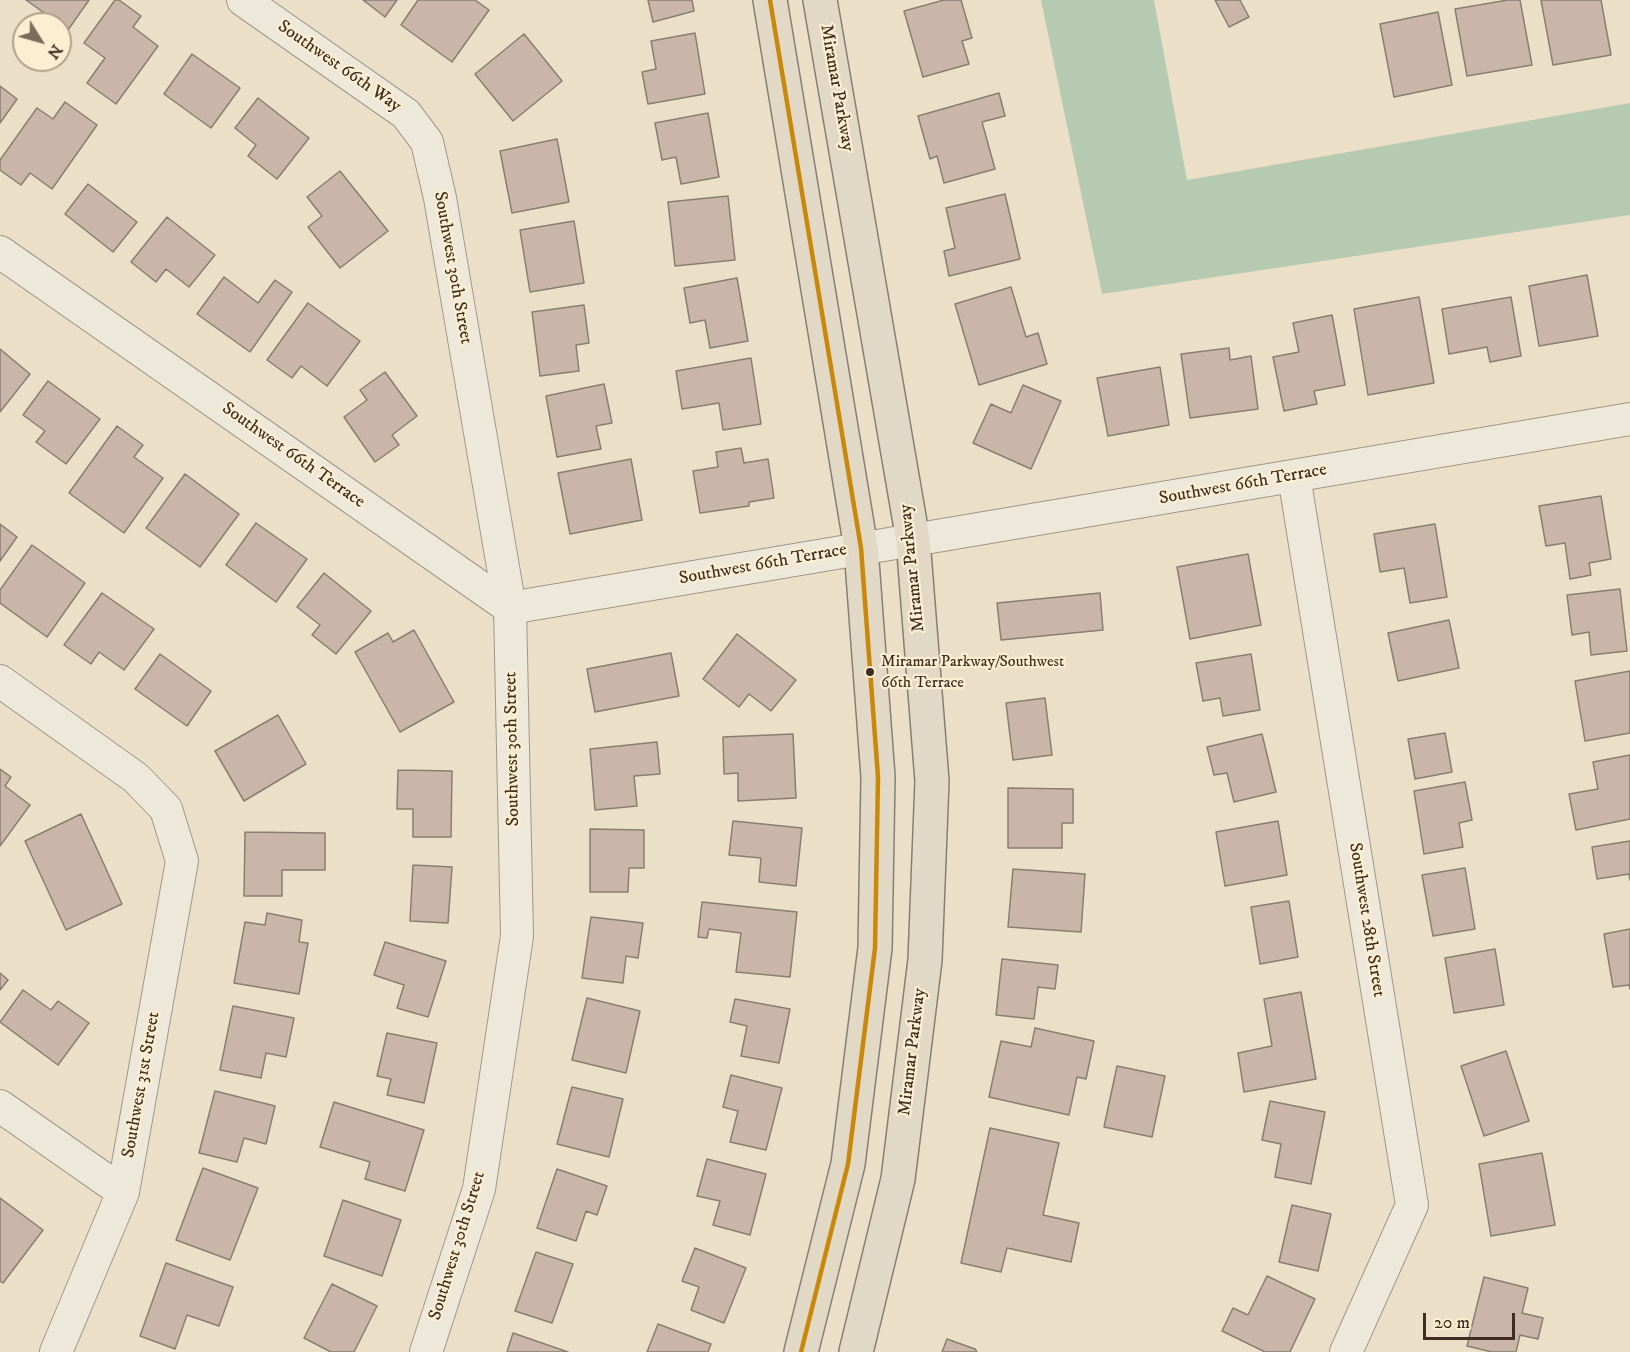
<!DOCTYPE html>
<html>
<head>
<meta charset="utf-8">
<style>
  body { margin:0 }
  #map { position:relative; width:1630px; height:1352px; overflow:hidden; background:#ebe0c7; font-family:"IM FELL DW Pica",serif }
  canvas { display:block }
  .north { position:absolute; left:12px; top:12px; width:60px; height:60px; box-sizing:border-box; background:#fcefd1; border:2px solid #b1a18b; border-radius:50%; rotate:127deg; font-size:16px; font-weight:700; line-height:24px; text-align:center; color:#402d21 }
  .north::after { content:''; display:block; margin:auto; width:21px; height:27px; background:#7c6c5b; clip-path:polygon(50% 0,100% 100%,50% 72%,0 100%) }
  .scale { position:absolute; left:1423px; top:1313px; width:92px; height:27px; box-sizing:border-box; border:3px solid #402d21; border-top:0; padding-left:8px; font-size:18px; line-height:21px; white-space:nowrap; color:#402d21; -webkit-text-stroke:4px #fcefd1; paint-order:stroke }
</style>
</head>
<body>
<div id="map">
<canvas width="1630" height="1352"></canvas>
<div class="north">N</div>
<div class="scale">20 m</div>
</div>
<script>
const g = document.querySelector('canvas').getContext('2d');
g.lineJoin = 'round';
function fill(path, color) {
  g.fillStyle = color;
  g.fill(path, 'evenodd');
}
function shape(rows) {
  const path = new Path2D();
  for (const r of rows) {
    path.moveTo(r[0], r[1]);
    for (let i = 2; i < r.length; i += 2) path.lineTo(r[i], r[i + 1]);
  }
  return path;
}
function stroke(path, color, width, dash) {
  g.strokeStyle = color;
  g.lineWidth = width;
  g.lineCap = dash ? 'butt' : 'round';
  g.setLineDash(dash || []);
  g.stroke(path);
}
function label(font, color, halo, rows, align = 'center') {
  g.font = font + ' "IM FELL DW Pica",serif';
  g.lineWidth = 4.5;
  g.setLineDash([]);
  g.textBaseline = 'middle';
  g.strokeStyle = halo;
  g.fillStyle = color;
  for (const [text, x, y, turn = 0] of rows) {
    g.save();
    g.translate(x, y);
    g.rotate((+turn || 0) * Math.PI / 180);
    g.textAlign = isNaN(turn) ? turn : align;
    if (halo) g.strokeText(text, 0, 0);
    g.fillText(text, 0, 0);
    g.restore();
  }
}
const water = shape([
  [1041,0,1154,0,1187,180,1630,103,1630,215,1102,294]
]);
const building = shape([
  [26,0,89,0,68,30,26,0],
  [115,0,119,0,141,16,133,27,158,46,116,104,87,83,105,58,84,43,115,0],
  [363,0,397,0,385,17,363,0],
  [418,0,475,0,489,10,452,62,401,25,418,0],
  [648,0,692,0,694,11,653,22,648,0],
  [944,0,961,0,972,38,962,41,969,64,923,77,904,11,944,0],
  [1215,0,1240,0,1249,17,1229,27,1215,0],
  [1508,0,1520,0,1532,65,1467,76,1455,9,1508,0],
  [1541,0,1601,0,1611,55,1553,65,1541,0],
  [1438,12,1452,85,1394,97,1380,24,1438,12],
  [695,33,705,94,648,104,642,72,656,69,651,41,695,33],
  [524,34,562,81,513,121,475,74,524,34],
  [192,54,240,88,211,128,164,94,192,54],
  [0,86,17,99,0,123,0,86],
  [999,93,1005,116,982,122,995,169,944,183,937,156,930,159,918,116,999,93],
  [258,98,309,138,277,179,248,156,256,145,235,128,258,98],
  [65,102,97,125,52,189,30,173,21,185,0,170,0,160,37,108,53,119,65,102],
  [708,113,719,177,681,184,676,157,662,160,655,123,708,113],
  [557,139,569,202,512,213,500,151,557,139],
  [340,171,388,231,340,268,308,227,322,216,307,197,340,171],
  [88,184,137,222,113,252,65,214,88,184],
  [1005,194,1020,259,949,276,944,251,955,248,946,208,1005,194],
  [728,196,735,260,675,266,668,202,728,196],
  [167,217,215,255,189,287,166,269,156,282,131,262,167,217],
  [574,221,584,283,530,292,520,230,574,221],
  [1587,275,1598,336,1539,346,1529,286,1587,275],
  [224,277,258,303,275,280,292,292,250,352,197,314,224,277],
  [737,278,748,341,710,348,705,320,690,323,684,288,737,278],
  [1011,287,1026,337,1038,333,1047,364,979,385,955,304,1011,287],
  [1419,297,1434,383,1368,395,1354,309,1419,297],
  [1511,297,1521,356,1490,362,1487,347,1449,354,1442,309,1511,297],
  [308,303,360,341,327,386,301,366,292,378,267,360,308,303],
  [584,305,589,343,576,345,579,371,540,376,532,312,584,305],
  [1332,315,1345,385,1314,391,1317,404,1284,411,1273,357,1299,352,1293,323,1332,315],
  [1229,348,1230,360,1251,356,1258,409,1190,418,1181,354,1229,348],
  [0,349,30,374,0,412,0,349],
  [751,358,761,424,723,430,719,403,682,409,676,371,751,358],
  [1160,367,1169,425,1108,436,1097,378,1160,367],
  [385,372,417,416,392,435,399,445,375,462,344,417,367,400,360,390,385,372],
  [48,381,100,419,66,464,36,442,45,431,23,415,48,381],
  [604,384,612,423,596,426,601,449,557,457,546,396,604,384],
  [1023,385,1061,401,1031,469,973,443,991,404,1011,413,1023,385],
  [117,426,143,445,134,457,163,478,124,533,69,493,117,426],
  [741,448,744,463,768,459,774,498,749,502,749,506,700,513,693,471,718,467,716,452,741,448],
  [631,459,642,520,570,534,558,473,631,459],
  [185,474,239,514,200,567,146,528,185,474],
  [1601,496,1611,559,1589,563,1591,575,1570,579,1565,543,1546,546,1539,506,1601,496],
  [256,523,307,559,276,602,226,565,256,523],
  [0,524,17,537,0,561,0,524],
  [1435,524,1447,597,1410,603,1404,568,1380,572,1374,534,1435,524],
  [32,545,85,583,47,637,0,603,0,590,32,545],
  [1248,554,1261,625,1190,639,1177,567,1248,554],
  [324,573,371,611,336,654,312,635,320,625,297,607,324,573],
  [1620,589,1627,651,1591,655,1589,632,1572,635,1567,595,1620,589],
  [102,593,154,629,124,670,99,652,91,664,64,645,102,593],
  [1100,593,1103,630,1001,640,997,603,1100,593],
  [1449,620,1459,668,1398,681,1388,633,1449,620],
  [414,630,454,702,400,732,355,652,388,633,393,642,414,630],
  [737,634,796,680,771,711,749,694,739,707,703,679,737,634],
  [671,653,679,696,595,712,587,669,671,653],
  [160,654,211,691,187,726,135,689,160,654],
  [1251,654,1260,710,1223,716,1220,698,1203,701,1196,663,1251,654],
  [1630,671,1630,733,1585,741,1575,681,1630,671],
  [1045,698,1052,755,1013,760,1006,703,1045,698],
  [278,715,306,764,244,801,215,751,278,715],
  [1445,733,1452,772,1415,779,1408,739,1445,733],
  [793,734,796,798,738,801,738,773,724,774,723,737,793,734],
  [1262,734,1276,792,1234,802,1227,773,1214,775,1207,747,1262,734],
  [657,742,660,774,634,776,637,806,595,810,590,749,657,742],
  [1630,755,1630,819,1576,830,1569,794,1598,789,1593,762,1630,755],
  [0,769,11,777,5,786,30,805,0,846,0,769],
  [398,770,452,771,451,837,413,837,413,809,397,809,398,770],
  [1465,782,1472,820,1459,823,1463,847,1424,854,1414,791,1465,782],
  [1008,788,1073,789,1073,823,1062,823,1062,848,1008,848,1008,788],
  [81,814,122,904,66,930,25,841,81,814],
  [733,821,802,828,796,886,759,882,761,858,729,855,733,821],
  [1278,821,1287,875,1225,886,1216,832,1278,821],
  [590,829,644,830,644,868,629,868,628,892,590,892,590,829],
  [245,832,325,833,325,870,282,870,282,896,244,896,245,832],
  [1630,841,1630,880,1629,874,1597,879,1592,847,1630,841],
  [413,865,452,867,448,923,410,921,413,865],
  [1465,868,1475,929,1433,936,1422,875,1465,868],
  [1013,869,1085,874,1081,932,1008,927,1013,869],
  [1289,901,1298,957,1260,964,1251,907,1289,901],
  [702,902,797,912,790,977,736,972,741,933,709,929,707,938,698,937,702,902],
  [267,913,302,920,299,942,308,943,299,994,234,983,245,922,265,925,267,913],
  [591,917,643,923,638,958,626,956,623,983,582,978,591,917],
  [1630,929,1630,989,1629,985,1613,987,1604,934,1630,929],
  [385,942,446,961,428,1017,397,1008,404,985,374,975,385,942],
  [1495,949,1504,1005,1454,1013,1445,958,1495,949],
  [1002,959,1058,965,1055,989,1038,987,1034,1019,996,1015,1002,959],
  [0,973,8,980,0,990,0,973],
  [23,990,51,1010,58,1001,89,1023,58,1065,0,1022,23,990],
  [1301,992,1316,1079,1244,1092,1238,1053,1272,1046,1264,999,1301,992],
  [587,998,640,1011,626,1073,572,1060,587,998],
  [735,999,790,1009,779,1063,741,1056,747,1026,730,1022,735,999],
  [233,1006,294,1018,286,1057,266,1053,261,1078,220,1070,233,1006],
  [1035,1028,1094,1041,1086,1079,1077,1077,1069,1115,989,1097,1001,1041,1031,1047,1035,1028],
  [387,1033,437,1043,424,1103,387,1095,391,1079,377,1076,387,1033],
  [1506,1051,1529,1121,1484,1136,1461,1066,1506,1051],
  [1117,1066,1165,1076,1152,1137,1104,1127,1117,1066],
  [731,1075,782,1088,766,1150,730,1142,738,1111,723,1107,731,1075],
  [572,1087,623,1099,609,1157,557,1144,572,1087],
  [215,1091,275,1106,266,1144,244,1138,237,1162,199,1153,215,1091],
  [1270,1101,1325,1112,1311,1184,1275,1177,1281,1144,1262,1140,1270,1101],
  [334,1102,424,1130,405,1191,365,1179,370,1162,320,1147,334,1102],
  [990,1128,1059,1143,1043,1215,1079,1223,1071,1262,1007,1248,1001,1272,961,1263,990,1128],
  [1542,1153,1555,1225,1491,1236,1479,1164,1542,1153],
  [707,1159,766,1174,750,1235,713,1225,720,1201,697,1196,707,1159],
  [203,1168,258,1188,230,1260,176,1240,203,1168],
  [557,1169,607,1186,597,1215,586,1211,576,1241,537,1228,557,1169],
  [0,1198,43,1230,3,1283,0,1281,0,1198],
  [343,1200,401,1220,382,1276,324,1256,343,1200],
  [1292,1205,1331,1214,1318,1271,1279,1262,1292,1205],
  [695,1248,746,1268,724,1323,691,1310,699,1287,682,1281,695,1248],
  [536,1252,573,1264,552,1323,515,1311,536,1252],
  [166,1263,233,1287,219,1326,187,1315,175,1349,140,1336,166,1263],
  [1267,1276,1315,1299,1290,1352,1265,1352,1222,1331,1233,1308,1248,1315,1267,1276],
  [1484,1277,1528,1288,1522,1313,1543,1318,1538,1339,1520,1335,1516,1352,1492,1352,1467,1346,1484,1277],
  [332,1284,377,1306,354,1352,331,1352,304,1338,332,1284],
  [658,1324,711,1344,708,1352,647,1352,658,1324],
  [513,1333,568,1352,507,1352,513,1333],
  [947,1339,975,1349,977,1352,942,1352,947,1339]
]);
const minor = shape([
  [243,0,406,114,427,142,440,198,510,608,517,936,479,1189,426,1352],
  [0,252,510,608,1630,419],
  [1294,476,1412,1205,1346,1352],
  [0,681,136,778,166,809,182,861,123,1192,56,1352],
  [0,1106,123,1192]
]);
const major = shape([
  [770,0,861,548,878,777,875,948,848,1164,801,1352],
  [820,0,913,540,932,781,925,960,898,1179,856,1352]
]);
const bus1 = shape([
  [770,0,861,548,878,777,875,948,848,1164,801,1352]
]);
const markers = [
  [870,672,5,"#402d21"]
];
const busNames = [
  ["Miramar Parkway/Southwest",881,663],
  ["66th Terrace",881,684]
];
const streetNames = [
  ["Southwest 66th Way",339,67,35],
  ["Miramar Parkway",836,88,80],
  ["Southwest 30th Street",452,268,80],
  ["Southwest 66th Terrace",293,456,35],
  ["Southwest 66th Terrace",1243,485,-10],
  ["Southwest 66th Terrace",763,565,-10],
  ["Miramar Parkway",913,568,-96],
  ["Southwest 30th Street",513,749,-91],
  ["Southwest 28th Street",1366,920,81],
  ["Miramar Parkway",913,1052,-83],
  ["Southwest 31st Street",142,1085,-80],
  ["Southwest 30th Street",458,1246,-73]
];
fill(water, '#b6cab1');
fill(building, '#cab6a8');
stroke(building, '#877f71', 1.5);
stroke(minor, '#9f9788', 34);
stroke(major, '#877f71', 36);
stroke(minor, '#eee8db', 32);
stroke(major, '#e1d8c6', 33);
stroke(bus1, '#c98808', 4.5);
for (const [x, y, r, color] of markers) {
  const dot = new Path2D();
  dot.arc(x, y, r, 0, 2 * Math.PI);
  g.fillStyle = color;
  g.fill(dot);
  stroke(dot, '#fcefd1', 2);
}
label('16px', '#402d21', '#fcefd1', busNames, 'left');
label('18px', '#402d21', '#fcefd1', streetNames);
</script>
</body>
</html>
